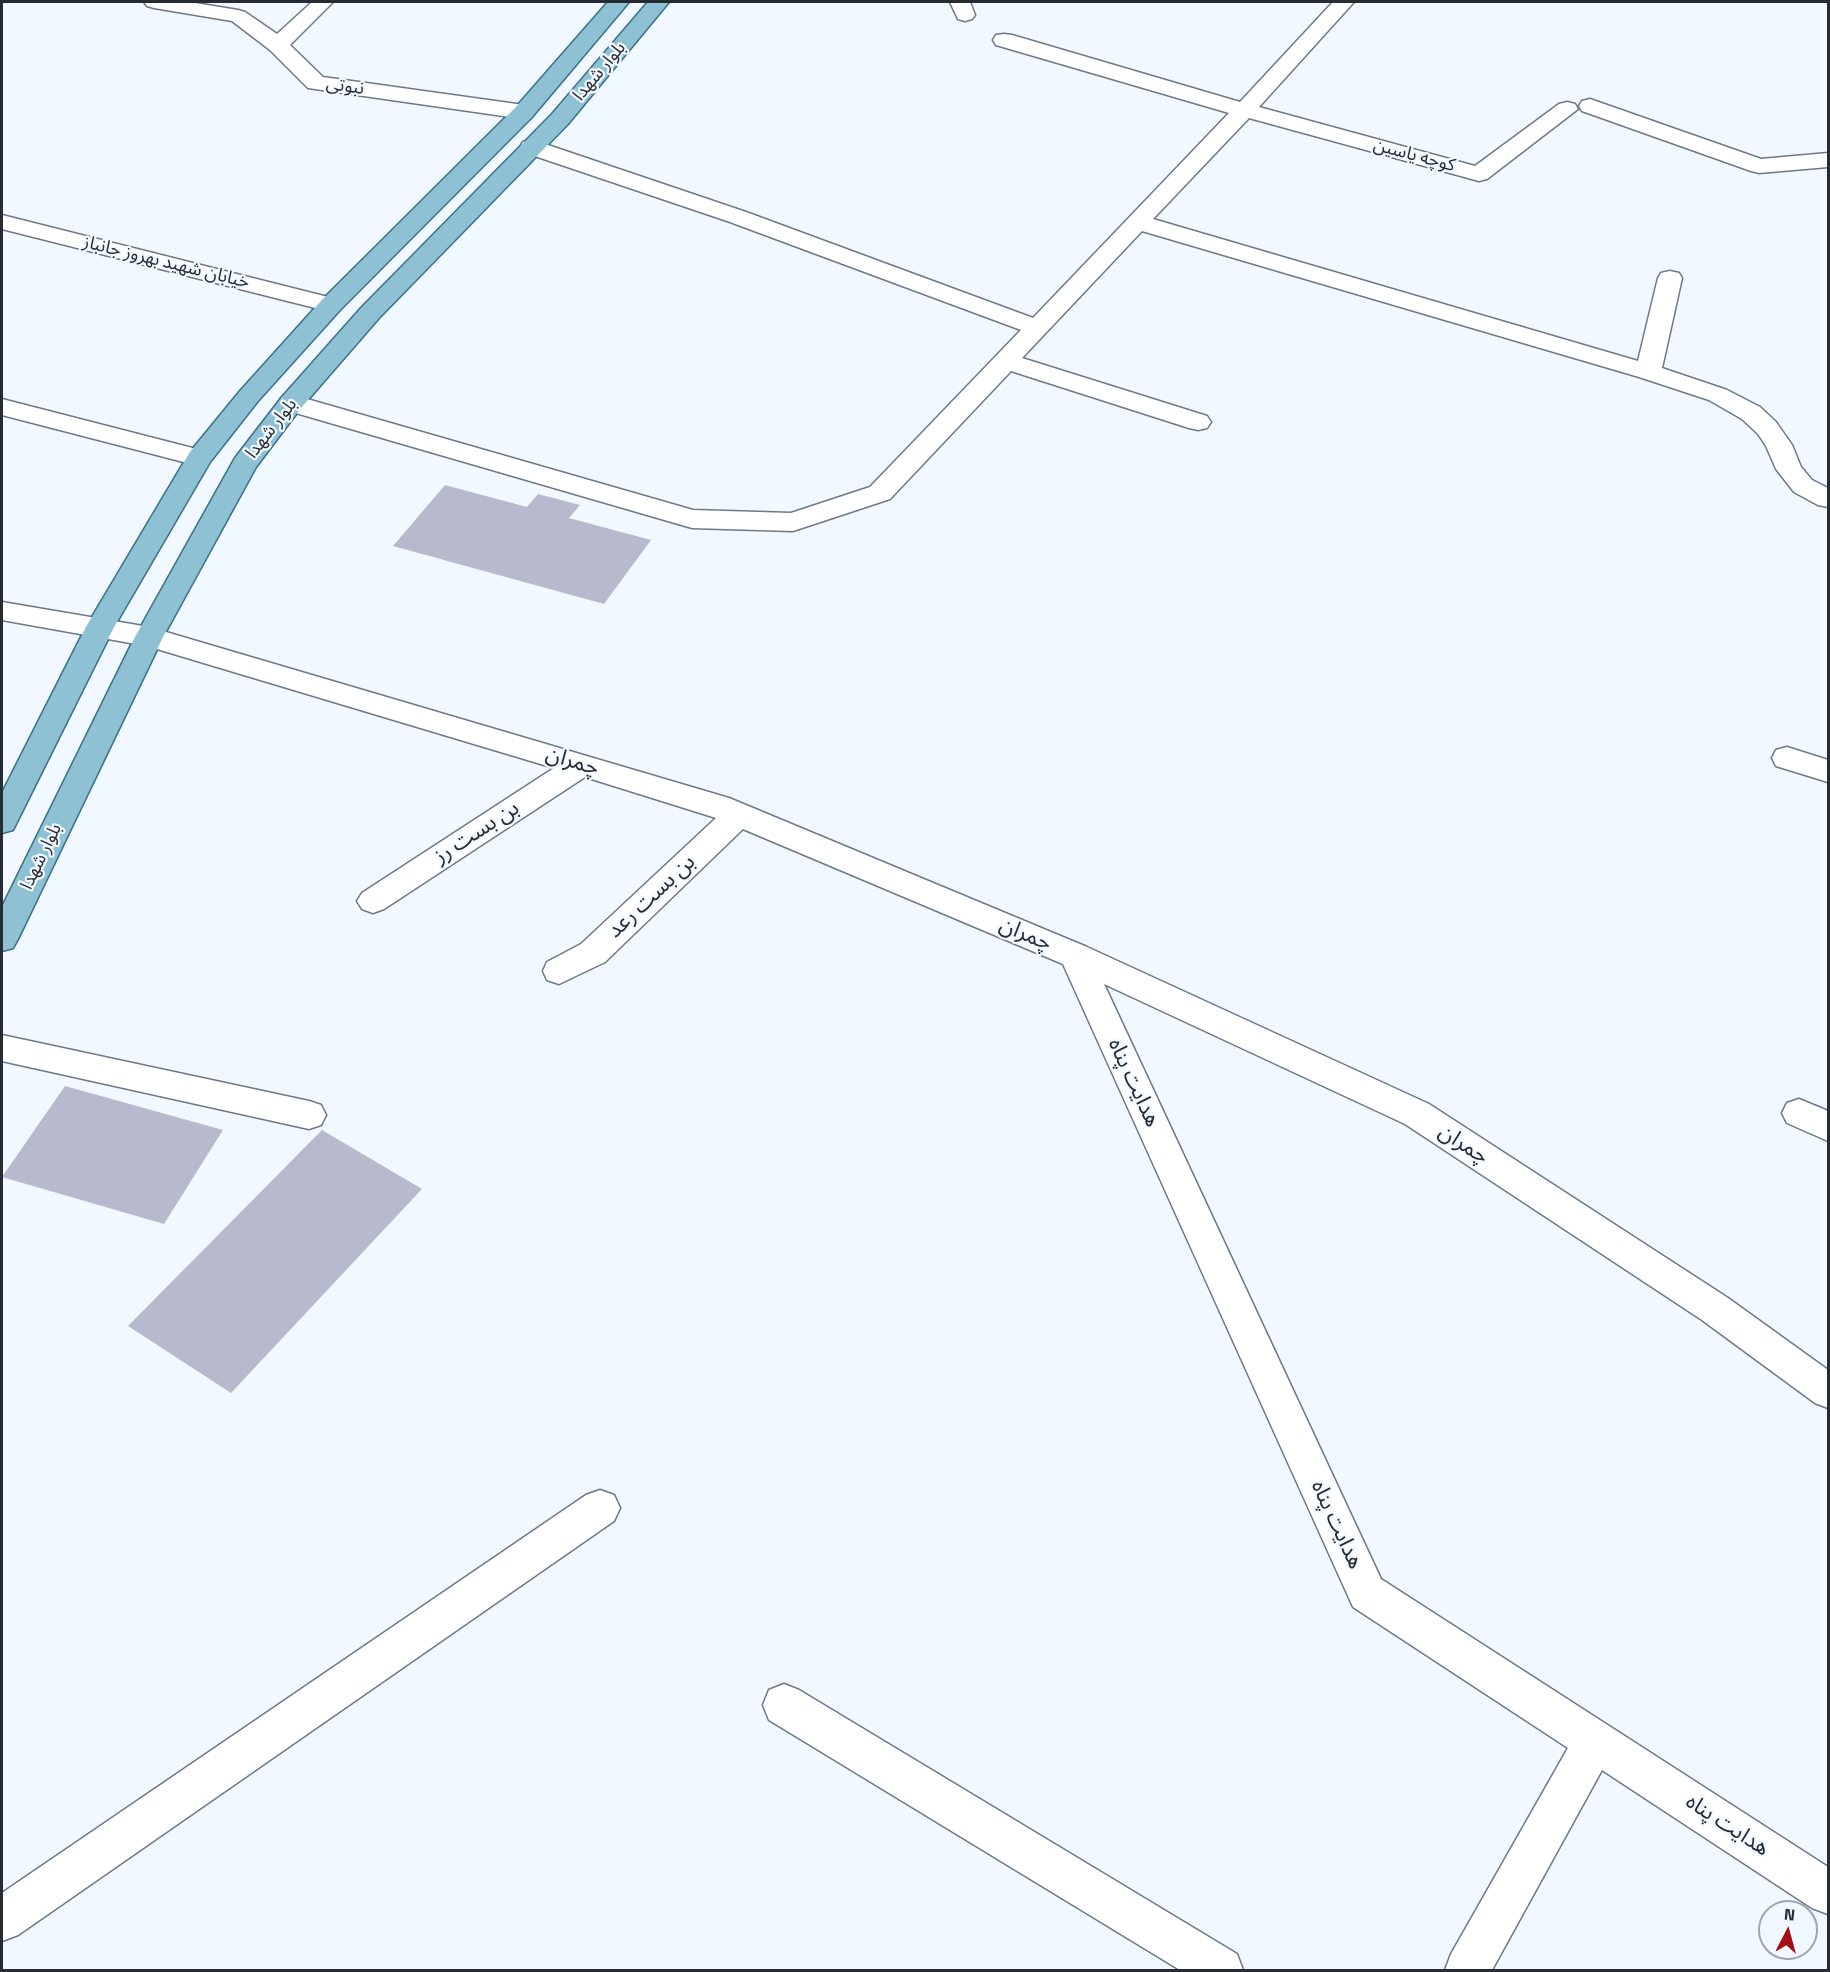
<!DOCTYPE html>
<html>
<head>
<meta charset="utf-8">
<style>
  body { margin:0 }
  #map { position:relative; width:1830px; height:1972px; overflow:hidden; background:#f2f8ff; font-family:"Titillium Web",sans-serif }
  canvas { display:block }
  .frame { position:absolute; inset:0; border:3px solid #262c32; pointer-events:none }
  .north { position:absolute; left:1758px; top:1900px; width:60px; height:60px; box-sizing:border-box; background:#f2f8ff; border:2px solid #a0a6ad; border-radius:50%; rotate:6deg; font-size:16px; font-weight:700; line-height:24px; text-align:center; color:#262c32 }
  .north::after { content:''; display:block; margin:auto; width:21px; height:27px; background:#a50d17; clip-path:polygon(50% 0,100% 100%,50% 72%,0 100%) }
</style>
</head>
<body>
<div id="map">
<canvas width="1830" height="1972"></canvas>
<div class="frame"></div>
<div class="north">N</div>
</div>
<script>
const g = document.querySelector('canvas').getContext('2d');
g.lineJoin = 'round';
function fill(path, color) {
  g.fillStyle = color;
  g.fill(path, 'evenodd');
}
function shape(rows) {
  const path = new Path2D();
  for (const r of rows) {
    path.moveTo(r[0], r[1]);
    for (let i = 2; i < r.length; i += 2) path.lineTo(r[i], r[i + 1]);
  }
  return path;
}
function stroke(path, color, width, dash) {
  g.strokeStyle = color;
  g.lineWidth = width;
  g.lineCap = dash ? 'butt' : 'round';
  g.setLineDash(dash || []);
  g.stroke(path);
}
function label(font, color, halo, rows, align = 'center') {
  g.font = font + ' "Titillium Web","Noto Sans Arabic",sans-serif';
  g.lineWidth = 4.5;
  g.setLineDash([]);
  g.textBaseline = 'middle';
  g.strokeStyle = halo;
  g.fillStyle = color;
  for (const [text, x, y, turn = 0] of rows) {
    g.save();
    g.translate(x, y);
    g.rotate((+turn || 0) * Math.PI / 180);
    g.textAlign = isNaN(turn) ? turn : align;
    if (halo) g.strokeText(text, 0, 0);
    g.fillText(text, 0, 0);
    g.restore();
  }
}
const building = shape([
  [445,485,527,507,538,494,580,505,569,518,651,540,604,604,393,546],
  [65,1086,223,1130,164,1224,2,1177],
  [322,1130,422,1189,231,1393,128,1326]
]);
const minor = shape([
  [144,2,189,2,238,10,245,12,277,34,312,2,333,2,290,45,323,77,524,105,532,107,535,112,532,117,524,119,308,88,270,50,232,21,154,8,147,6,144,2],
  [950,2,970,2,975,15,972,19,965,21,958,19,950,2],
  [1333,2,1354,2,1259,107,1475,166,1559,104,1567,102,1575,104,1578,109,1487,179,1479,181,1249,118,1153,219,1638,361,1658,278,1661,273,1670,271,1679,273,1682,278,1662,368,1727,390,1760,407,1776,422,1792,445,1801,467,1812,480,1828,488,1828,507,1818,505,1794,492,1776,469,1766,446,1758,434,1742,419,1709,400,1639,377,1142,231,1022,358,1207,416,1211,422,1207,428,1198,430,1189,428,1011,371,890,499,793,531,692,528,282,409,278,403,282,397,291,395,300,397,693,510,791,513,870,487,1021,330,730,222,523,152,520,147,523,142,531,140,539,142,746,212,1033,318,1229,113,996,45,993,40,996,35,1004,34,1012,35,1240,102,1333,2],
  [1590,99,1761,159,1828,153,1828,167,1759,173,1751,171,1582,111,1579,106,1582,101,1590,99],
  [2,215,340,300,343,305,340,310,331,312,2,229,2,215],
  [2,399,208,452,212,458,208,464,199,466,2,415,2,399],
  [2,602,149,627,729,798,1087,947,1429,1104,1728,1298,1828,1370,1828,1408,1815,1403,1702,1320,1405,1124,1104,984,1381,1579,1828,1867,1828,1914,1812,1908,1602,1770,1492,1970,1445,1970,1451,1954,1568,1748,1353,1607,1063,964,743,829,605,962,559,984,547,980,543,971,547,962,581,944,716,818,585,777,384,909,373,913,362,909,357,901,362,893,554,768,147,646,2,620,2,602],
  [1787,747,1828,760,1828,782,1776,766,1772,758,1776,750,1787,747],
  [2,1035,309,1101,321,1105,326,1115,321,1125,309,1129,2,1061,2,1035],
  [1799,1099,1828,1111,1828,1141,1787,1123,1782,1113,1787,1103,1799,1099],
  [600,1490,614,1495,620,1508,614,1521,18,1935,2,1941,2,1893,586,1495,600,1490],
  [784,1684,799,1690,1237,1954,1243,1970,1180,1970,769,1720,763,1705,769,1690,784,1684]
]);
const major = shape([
  [608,2,629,2,532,117,340,310,258,401,210,462,114,627,17,822,13,830,2,833,2,793,86,627,190,452,240,391,322,300,516,107,608,2],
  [648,2,669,2,568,124,379,318,300,409,256,467,163,637,18,939,13,948,2,951,2,907,135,637,235,458,282,397,361,308,552,114,648,2]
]);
const farStreetnames = [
  ["بلوار شهدا",600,72,-50],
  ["نبوتی",345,87,8],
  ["کوچه یاسین",1414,156,15],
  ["خیابان شهید بهروز جانباز",166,263,14],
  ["بلوار شهدا",272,429,-52],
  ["بلوار شهدا",42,857,-64]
];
const streetNames = [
  ["چمران",572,762,17],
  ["بن بست رز",477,833,-33],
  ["بن بست رعد",652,897,-43],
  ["چمران",1025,935,23],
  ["هدایت پناه",1133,1083,65],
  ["چمران",1463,1145,33],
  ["هدایت پناه",1336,1525,65],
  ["هدایت پناه",1727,1826,33]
];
fill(building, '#b7bacd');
stroke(minor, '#6d7988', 3);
stroke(major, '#397287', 3);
fill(minor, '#fff');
fill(major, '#8ec1d3');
label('18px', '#262c32', '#f2f8ff', farStreetnames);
label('22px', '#262c32', '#f2f8ff', streetNames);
</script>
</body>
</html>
